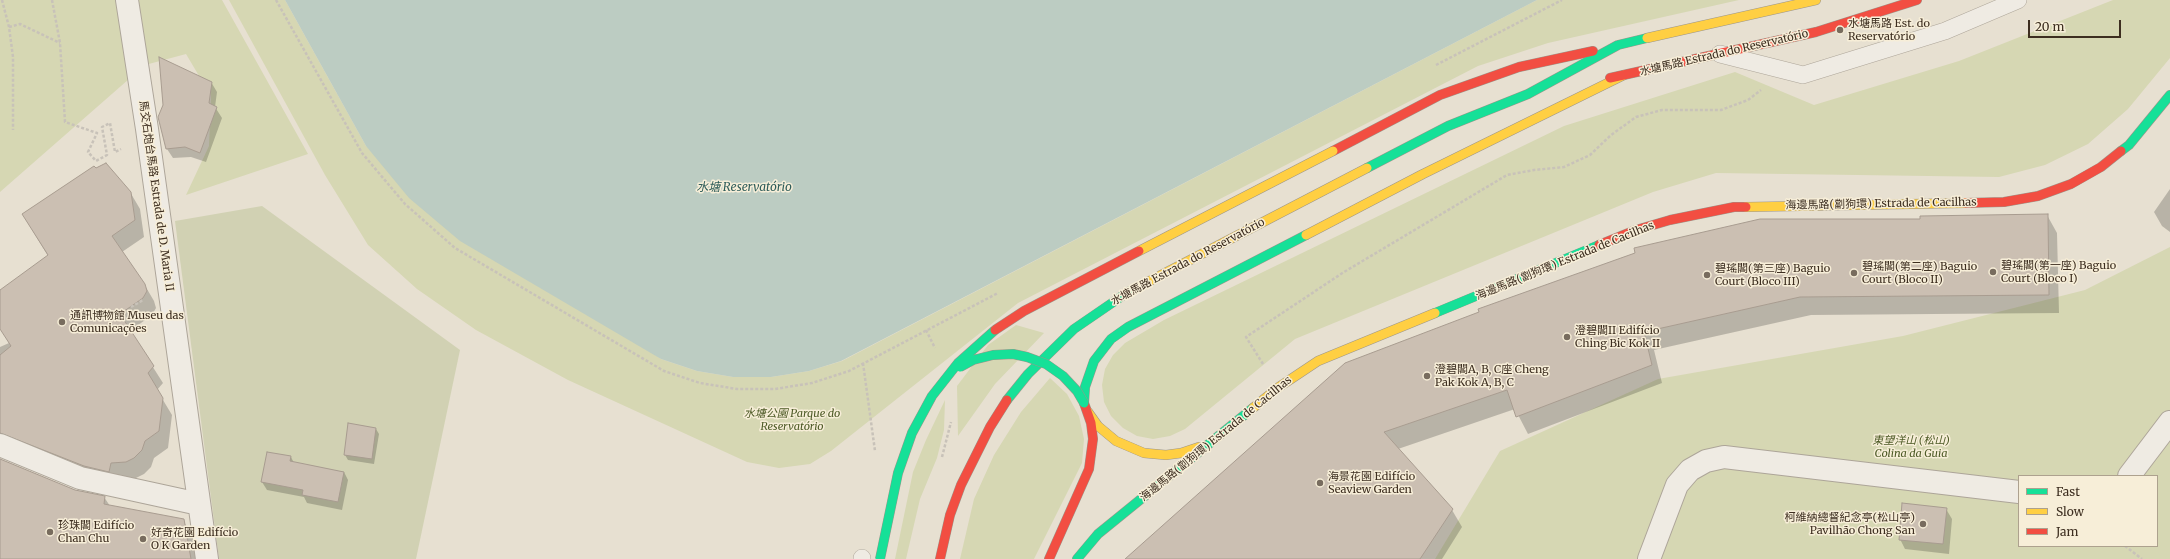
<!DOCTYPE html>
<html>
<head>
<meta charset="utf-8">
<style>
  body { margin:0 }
  #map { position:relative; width:2170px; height:559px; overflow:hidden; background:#e7e0d1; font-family:Merriweather,serif }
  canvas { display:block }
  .legend { position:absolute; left:2018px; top:475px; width:140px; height:72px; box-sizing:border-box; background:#f7eed8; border:1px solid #ada18e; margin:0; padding:5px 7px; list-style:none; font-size:12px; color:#3d2e20 }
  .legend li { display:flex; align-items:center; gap:8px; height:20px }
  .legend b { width:20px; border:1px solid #ada18e }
  .scale { position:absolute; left:2028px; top:20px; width:93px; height:18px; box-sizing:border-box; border:2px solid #3d2e20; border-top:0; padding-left:5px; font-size:12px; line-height:14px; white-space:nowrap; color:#3d2e20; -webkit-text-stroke:3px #f7eed8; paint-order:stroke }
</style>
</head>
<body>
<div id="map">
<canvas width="2170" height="559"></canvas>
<ul class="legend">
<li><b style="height:5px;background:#16e098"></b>Fast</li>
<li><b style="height:5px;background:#ffcf43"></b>Slow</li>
<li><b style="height:5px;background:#f24e42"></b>Jam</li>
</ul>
<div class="scale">20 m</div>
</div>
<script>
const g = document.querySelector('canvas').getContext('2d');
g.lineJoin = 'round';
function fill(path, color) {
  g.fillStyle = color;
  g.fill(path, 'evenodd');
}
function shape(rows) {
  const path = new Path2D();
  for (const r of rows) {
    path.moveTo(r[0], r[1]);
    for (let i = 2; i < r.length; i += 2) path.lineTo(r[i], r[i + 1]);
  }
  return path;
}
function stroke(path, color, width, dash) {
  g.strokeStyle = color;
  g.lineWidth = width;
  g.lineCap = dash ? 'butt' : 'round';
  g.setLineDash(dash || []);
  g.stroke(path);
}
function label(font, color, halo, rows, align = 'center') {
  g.font = font + ' Merriweather,"Noto Sans SC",serif';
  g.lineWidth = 3;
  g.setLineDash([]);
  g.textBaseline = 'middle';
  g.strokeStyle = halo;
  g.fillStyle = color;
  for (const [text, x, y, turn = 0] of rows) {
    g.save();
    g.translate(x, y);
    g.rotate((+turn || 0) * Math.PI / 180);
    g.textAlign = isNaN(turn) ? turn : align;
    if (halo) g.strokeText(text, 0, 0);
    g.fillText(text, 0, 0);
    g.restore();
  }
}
const green = shape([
  [0,0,222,0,308,154,186,195,209,146,211,96,186,54,145,65,0,192],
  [229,0,285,0,366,146,661,359,697,371,733,377,771,377,809,371,842,361,1537,0,1739,0,1548,43,1478,66,1018,303,831,451,810,464,779,468,747,462,568,380,476,330,417,289,368,245,325,175],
  [2113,0,2170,0,2170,58,2128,109,2088,144,2045,165,1999,177,1716,173,1653,192,1295,339,1185,429,1170,436,1153,439,1137,436,1123,428,1111,416,1104,402,1102,385,1105,369,1113,355,1125,343,1164,320,1564,126,1735,72,1814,105,1959,61],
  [2170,247,2170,559,1435,559,1500,451,1658,379,1903,336,2085,290],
  [2019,476,2157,476,2157,546,2019,546],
  [1016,325,1044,333,995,384,958,436,957,386,988,345],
  [1050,378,1067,394,1079,416,1084,439,1082,463,1034,559,960,559,974,499,994,455,1021,412],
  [945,400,944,430,937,458,920,499,906,559,895,559,913,472,926,440]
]);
const cemetery = shape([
  [262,206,460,350,416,559,219,559,175,221]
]);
const water = shape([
  [285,0,1537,0,841,361,809,371,771,377,733,377,697,371,661,359,460,241,409,198,366,146]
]);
const shadow = shape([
  [211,82,217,92,215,107,222,118,206,162,191,157,173,158,167,149],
  [2170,189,2170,232,2162,226,2154,212],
  [130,192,140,209,144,237,122,252,144,284,154,301,156,308,152,315,130,331,163,383,157,390,172,415,168,448,154,458,151,467,144,474,136,478,120,479,119,488,0,439,0,347,9,343,0,328,0,291,48,256,23,215],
  [2047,215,2057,233,2059,313,1811,315,1654,350,1662,383,1528,434,1515,409,1398,449,1452,510,1462,527,1442,559,1127,559,1346,364,1921,220],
  [376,429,379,434,374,464,348,460,345,455],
  [291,457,294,463,344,472,348,480,342,510,307,503,304,497,267,490,262,482],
  [0,472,104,497,110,506,183,520,192,536,196,559,0,559],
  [1946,509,1952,519,1949,554,1905,549,1900,539]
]);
const building = shape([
  [159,57,212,82,209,103,217,107,200,153,185,147,166,149,158,117,163,105,159,57],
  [106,163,131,192,135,220,112,236,145,284,147,291,143,298,120,314,154,366,148,373,163,398,159,431,145,441,142,450,134,458,126,462,111,463,109,472,84,466,0,433,0,355,11,346,0,329,0,290,48,255,22,214,94,166,96,168,106,163],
  [2048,214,2049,295,1800,297,1644,332,1652,365,1516,417,1507,390,1384,432,1453,509,1420,559,1125,559,1345,363,1479,312,1478,309,1635,253,1634,248,1760,219,1920,219,1920,216,2048,214],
  [348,423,376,428,372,459,344,455,348,423],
  [267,452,291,456,290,461,344,472,338,502,302,495,303,490,261,482,267,452],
  [0,459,75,490,105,496,104,504,184,519,191,559,0,559,0,459],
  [1902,503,1947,508,1943,544,1899,540,1902,503]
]);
const path = shape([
  [2,0,9,27,13,57,13,130],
  [52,0,60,43,65,122,97,133,88,152,96,161,107,155,102,127,110,123,115,152,121,149],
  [276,0,362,153,405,204,455,248,664,371,700,383,737,389,775,389,812,383,849,371,998,293],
  [9,27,20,24,60,43],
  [1436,65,1562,0],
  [131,307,143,300],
  [926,330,935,348],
  [863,363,875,451],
  [1263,364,1246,337,1344,272,1507,175,1534,170,1564,167,1590,155,1611,135,1636,117,1662,110,1721,110,1748,100,1761,90],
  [942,457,951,422],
  [2125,546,2142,559]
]);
const lane = shape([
  [1720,54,1803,75,1945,31,2018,0],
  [862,559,862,558]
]);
const street = shape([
  [127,0,147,129,207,559],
  [0,445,80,478,199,504],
  [2129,476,2170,422],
  [1649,559,1677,485,1690,470,1706,461,1724,457,2019,492]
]);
const fast = shape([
  [2121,151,2129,145,2170,95],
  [1367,168,1448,126,1528,94,1618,45,1647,38],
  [1435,313,1599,245],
  [1007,400,1028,374,1074,329,1128,292,1142,285],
  [1084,403,1085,387,1094,361,1111,339,1128,327,1306,235],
  [1077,559,1098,534,1253,408]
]);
const slow = shape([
  [1647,38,1816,0],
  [1746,207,1965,203],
  [1306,235,1423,174,1624,75],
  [1142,285,1367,168],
  [1253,408,1279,387,1318,361,1435,313],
  [1088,412,1098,426,1116,441,1144,453,1166,455,1181,453,1199,447]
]);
const jam = shape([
  [1610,78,1816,32,1917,0],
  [1333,151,1440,95,1519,67,1593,51],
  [1965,203,2004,202,2038,196,2071,184,2101,167,2121,151],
  [1599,245,1636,230,1670,220,1734,207,1746,207],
  [940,559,950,515,961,485,990,427,1007,400],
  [1049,559,1089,469,1093,439,1091,423,1084,403]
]);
const fastBridge = shape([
  [960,367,973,360,993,355,1013,354,1027,357,1046,364,1063,376,1077,391,1084,403],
  [880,559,898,473,912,433,932,396,958,363,995,330]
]);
const slowBridge = shape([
  [1139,251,1333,151]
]);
const jamBridge = shape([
  [995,330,1024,311,1139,251]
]);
const markers = [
  [1840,30,4,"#786c5e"],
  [1993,272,4,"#786c5e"],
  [1854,273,4,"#786c5e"],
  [1707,275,4,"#786c5e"],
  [62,322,4,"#786c5e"],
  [1567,337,4,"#786c5e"],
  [1427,376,4,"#786c5e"],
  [1320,483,4,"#786c5e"],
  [1923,524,4,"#786c5e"],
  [50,532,4,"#786c5e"],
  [143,539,4,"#786c5e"]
];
const poiNames = [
  ["水塘馬路 Est. do",1848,24],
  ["Reservatório",1848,37],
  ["碧瑤閣(第一座) Baguio",2001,266],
  ["Court (Bloco I)",2001,279],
  ["碧瑤閣(第二座) Baguio",1862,267],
  ["Court (Bloco II)",1862,280],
  ["碧瑤閣(第三座) Baguio",1715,269],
  ["Court (Bloco III)",1715,282],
  ["通訊博物館 Museu das",70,316],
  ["Comunicações",70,329],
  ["澄碧閣II Edifício",1575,331],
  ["Ching Bic Kok II",1575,344],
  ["澄碧閣A, B, C座 Cheng",1435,370],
  ["Pak Kok A, B, C",1435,383],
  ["海景花園 Edifício",1328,477],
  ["Seaview Garden",1328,490],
  ["柯維納總督紀念亭(松山亭)",1915,518,"right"],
  ["Pavilhão Chong San",1915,531,"right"],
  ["珍珠閣 Edifício",58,526],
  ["Chan Chu",58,539],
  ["好奇花園 Edifício",151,533],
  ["O K Garden",151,546]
];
const streetNames = [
  ["水塘馬路 Estrada do Reservatório",1724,53,-13],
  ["馬交石炮台馬路 Estrada de D. Maria II",156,196,82],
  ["海邊馬路(劏狗環) Estrada de Cacilhas",1881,204,-1],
  ["海邊馬路(劏狗環) Estrada de Cacilhas",1565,261,-22],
  ["水塘馬路 Estrada do Reservatório",1188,262,-28],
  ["海邊馬路(劏狗環) Estrada de Cacilhas",1216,439,-39]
];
const parkNames = [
  ["水塘公園 Parque do",792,414],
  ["Reservatório",792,427],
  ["東望洋山 (松山)",1911,441],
  ["Colina da Guia",1911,454]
];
const waterNames = [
  ["水塘 Reservatório",744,188]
];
fill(green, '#d6d7b3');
fill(cemetery, '#d1d1b3');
fill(water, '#bcccc2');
fill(shadow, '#0003');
fill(building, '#cbbfb2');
stroke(building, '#a89c90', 1);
stroke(lane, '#ada599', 18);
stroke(street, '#ada599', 24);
stroke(fast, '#9c958a', 10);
stroke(slow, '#9c958a', 10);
stroke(jam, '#9c958a', 10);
stroke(path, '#c8c2b9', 2.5, [3, 2]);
stroke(lane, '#efebe3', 17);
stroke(street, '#efebe3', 22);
stroke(fast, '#16e098', 9);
stroke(slow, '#ffcf43', 9);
stroke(jam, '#f24e42', 9);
stroke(fastBridge, '#9c958a', 10, []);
stroke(slowBridge, '#9c958a', 10, []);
stroke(jamBridge, '#9c958a', 10, []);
stroke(fastBridge, '#16e098', 9);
stroke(slowBridge, '#ffcf43', 9);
stroke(jamBridge, '#f24e42', 9);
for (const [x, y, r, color] of markers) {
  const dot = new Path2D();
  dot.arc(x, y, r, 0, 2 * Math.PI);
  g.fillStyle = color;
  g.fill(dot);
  stroke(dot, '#f7eed8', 1.5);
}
label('11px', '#3d2e20', '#f7eed8', poiNames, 'left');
label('11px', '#3d2e20', '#f7eed8', streetNames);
label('italic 11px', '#4d5a26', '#f7eed8', parkNames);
label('italic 12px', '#2f5d5a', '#f7eed8', waterNames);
</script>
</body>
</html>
